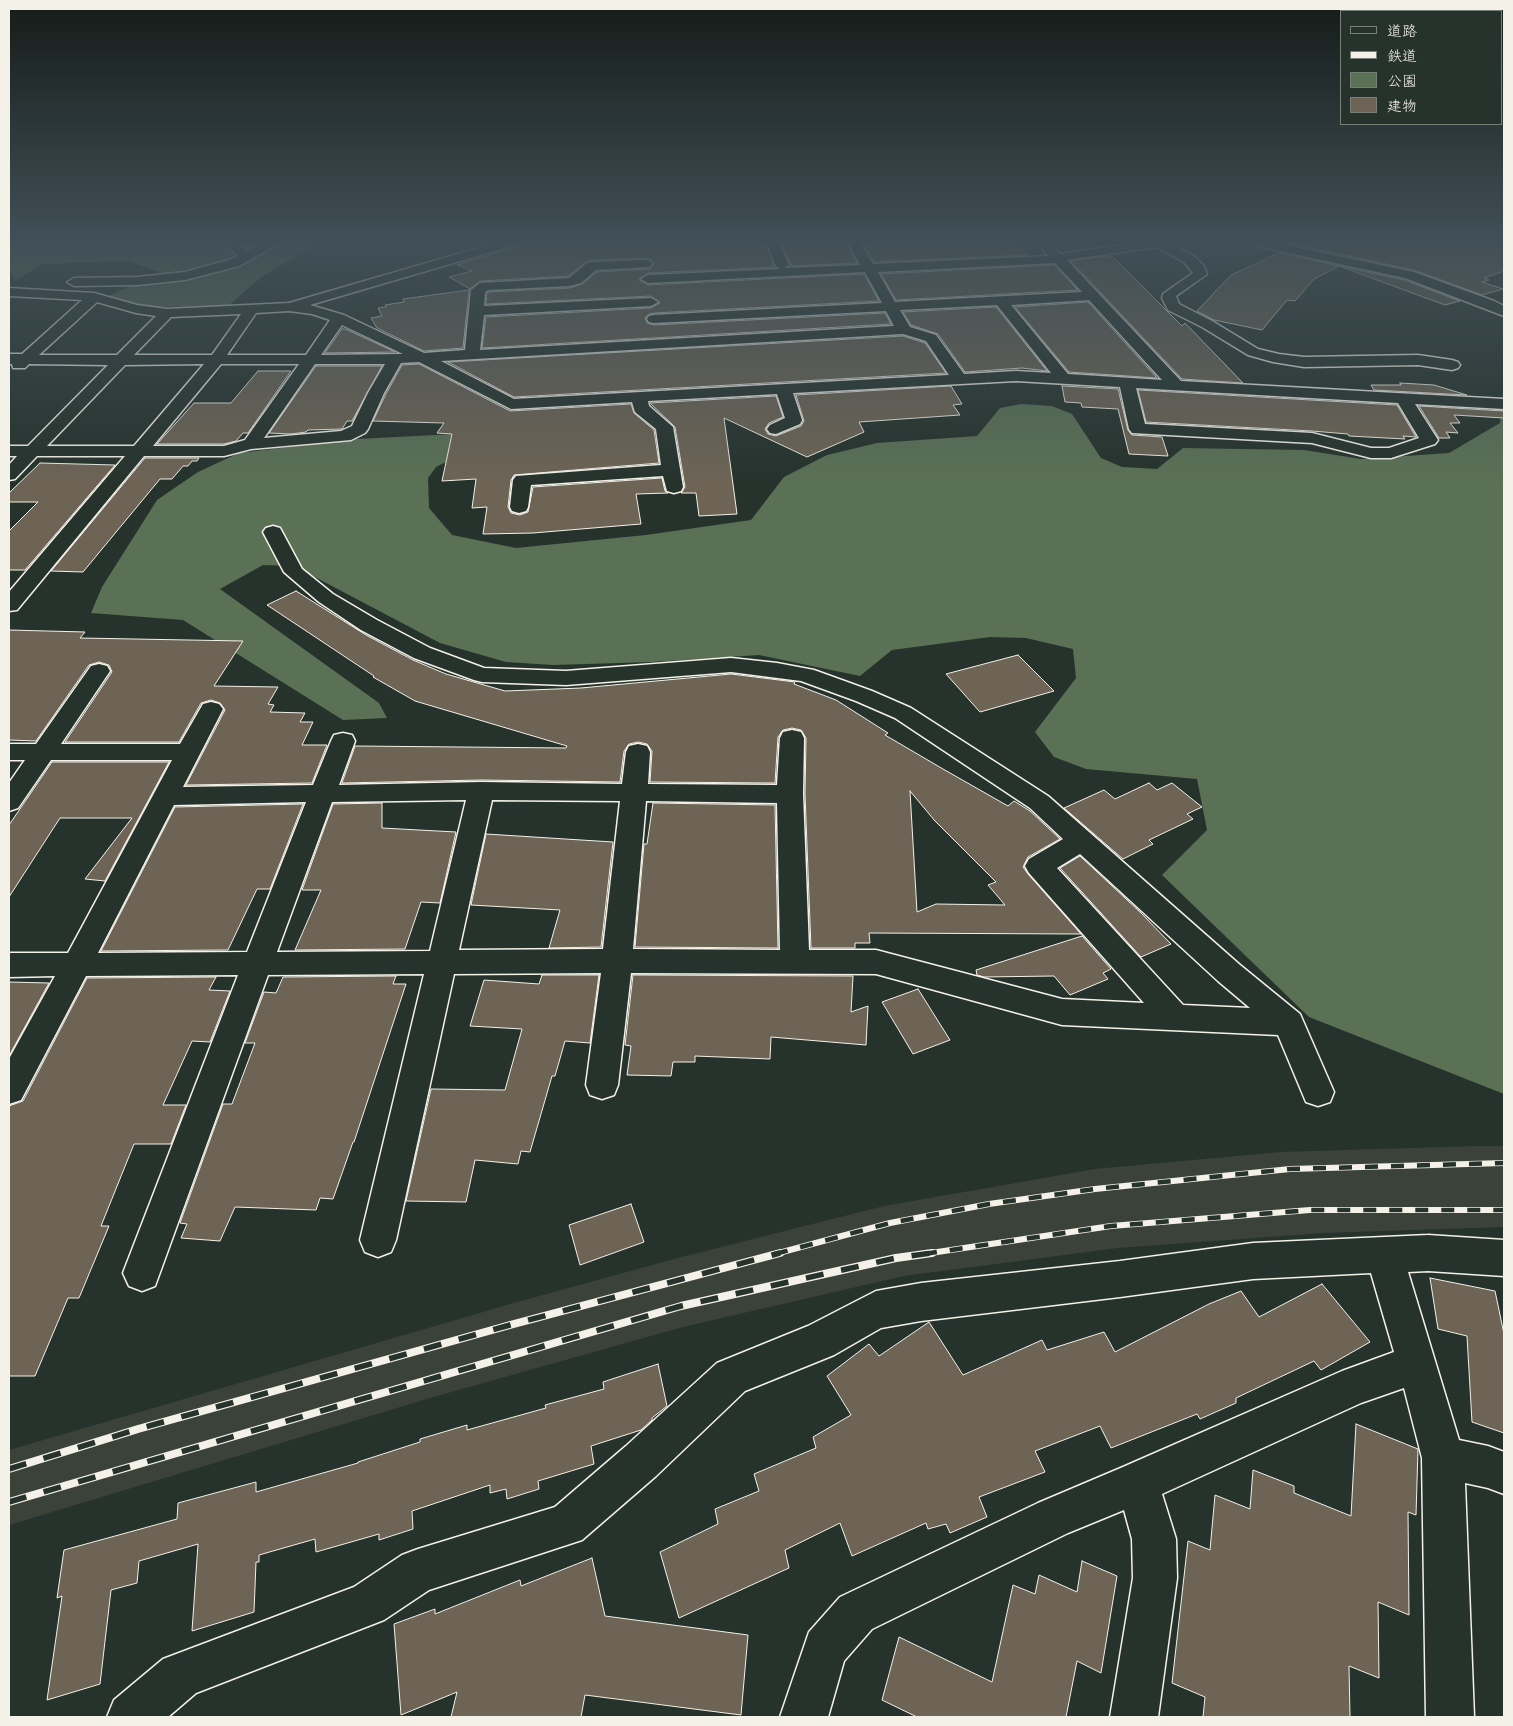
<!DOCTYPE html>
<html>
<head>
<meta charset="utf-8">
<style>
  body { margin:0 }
  #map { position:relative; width:1513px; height:1726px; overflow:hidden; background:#26332d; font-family:Mali,"Klee One",sans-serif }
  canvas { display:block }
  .frame { position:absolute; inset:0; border:10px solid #f4f1e8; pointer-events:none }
  .legend { position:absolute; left:1340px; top:10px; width:162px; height:115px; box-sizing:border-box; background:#26332d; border:1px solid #787f78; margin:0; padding:6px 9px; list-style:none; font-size:15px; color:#f4f1e8 }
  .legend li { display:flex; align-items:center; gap:10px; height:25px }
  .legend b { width:25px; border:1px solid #787f78 }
</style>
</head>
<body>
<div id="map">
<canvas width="1513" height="1726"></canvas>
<div class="frame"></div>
<ul class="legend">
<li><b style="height:6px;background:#26332d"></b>道路</li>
<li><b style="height:6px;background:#f4f1e8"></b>鉄道</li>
<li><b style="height:14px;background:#5b7155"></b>公園</li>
<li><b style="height:14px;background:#6d6455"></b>建物</li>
</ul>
</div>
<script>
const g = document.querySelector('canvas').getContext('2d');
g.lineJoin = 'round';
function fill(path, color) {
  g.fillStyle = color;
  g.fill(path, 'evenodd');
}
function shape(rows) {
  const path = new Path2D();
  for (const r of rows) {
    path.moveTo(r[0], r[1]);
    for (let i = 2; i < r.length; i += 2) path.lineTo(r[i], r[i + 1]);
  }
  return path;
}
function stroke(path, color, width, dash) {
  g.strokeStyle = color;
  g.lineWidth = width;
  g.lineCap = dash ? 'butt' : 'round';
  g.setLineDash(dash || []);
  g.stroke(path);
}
const built = shape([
  [1476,1146,1504,1146,1504,1227,1323,1233,1118,1248,904,1276,683,1327,430,1398,9,1525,9,1450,514,1303,674,1259,884,1206,1095,1169,1281,1152]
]);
const green = shape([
  [9,242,321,242,263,276,228,306,156,307,104,298,160,272,128,261,43,264,16,280,9,270],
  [1504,395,1504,1094,1309,1017,1162,875,1207,830,1197,779,1086,769,1054,757,1035,732,1076,678,1073,649,1026,638,990,637,892,650,860,676,759,655,651,662,553,665,506,662,440,643,294,566,263,565,220,589,379,703,387,718,343,720,183,620,91,613,102,587,157,500,198,472,239,453,357,439,534,430,448,461,436,467,428,478,429,508,452,535,516,548,646,535,751,520,784,477,827,455,877,443,977,436,1000,408,1021,404,1052,406,1072,414,1101,458,1122,467,1157,469,1183,448,1304,450,1361,459,1449,453,1500,423]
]);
const building = shape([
  [519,242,765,242,775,267,648,273,639,280,648,285,864,274,879,301,654,313,649,314,645,318,647,323,654,325,885,313,891,324,482,348,486,317,651,308,660,303,651,296,486,304,487,293,489,292,570,288,582,284,597,272,650,269,654,263,650,259,645,258,592,260,586,262,568,276,480,281,470,289,449,277,472,271,457,265,516,247,519,242],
  [781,242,846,242,857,263,791,266,781,242],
  [862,242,1016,242,1027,255,874,262,862,242],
  [1283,242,1504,242,1504,271,1484,278,1489,280,1482,282,1503,289,1482,295,1414,270,1283,242],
  [1279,253,1404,280,1460,301,1445,305,1339,266,1314,279,1295,301,1287,300,1262,330,1214,320,1197,311,1231,275,1279,253],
  [1098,257,1113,257,1182,326,1185,323,1243,383,1182,379,1071,261,1098,257],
  [1054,265,1078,290,896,300,881,274,1054,265],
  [469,290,463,348,424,351,377,328,371,318,382,316,378,308,386,307,385,305,404,302,403,299,469,290],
  [1088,302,1157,378,1069,372,1015,307,1088,302],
  [996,307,1047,371,1022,368,965,372,938,334,911,325,903,312,996,307],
  [342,329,345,329,395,352,325,353,342,329],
  [903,336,925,343,946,373,514,397,448,362,903,336],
  [419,364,510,411,631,404,634,413,654,430,659,463,514,475,511,480,508,507,511,513,520,515,528,512,533,487,662,478,665,491,668,493,636,494,641,524,533,533,483,534,487,507,472,508,476,479,442,481,452,434,437,433,444,423,373,421,386,394,402,365,419,364],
  [316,366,382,366,352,421,347,421,342,429,308,430,306,432,291,434,269,433,316,366],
  [258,371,291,371,248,433,243,433,236,441,224,444,157,444,194,403,231,403,258,371],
  [1400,383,1434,385,1467,395,1374,390,1371,385,1401,385,1400,383],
  [951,386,962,404,953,405,960,415,859,422,864,432,807,457,724,418,737,514,699,516,696,493,681,493,685,487,675,427,650,403,776,396,783,417,769,423,765,429,768,434,776,436,801,426,804,421,796,395,951,386],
  [1062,386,1118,389,1128,430,1132,435,1162,437,1168,456,1129,454,1118,409,1082,407,1081,403,1065,402,1062,386],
  [1138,390,1397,405,1416,437,1403,436,1405,439,1349,436,1348,434,1312,431,1146,422,1138,390],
  [1419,406,1504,411,1504,418,1454,415,1460,423,1450,423,1458,433,1446,432,1450,438,1439,438,1419,406],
  [145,458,199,458,197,461,192,461,188,466,183,466,172,479,160,479,83,572,51,571,145,458],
  [40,463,115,465,25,570,9,570,9,531,38,502,9,502,9,493,40,463],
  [296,591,366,635,413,660,446,674,505,691,581,688,731,674,795,682,794,684,836,700,888,733,885,735,943,769,1008,806,1014,801,1030,811,1060,839,1028,857,1023,867,1028,874,1081,934,869,933,870,943,855,943,855,948,811,948,805,794,806,738,801,730,792,728,783,730,778,737,775,783,650,782,652,751,647,744,638,742,629,744,624,751,620,782,481,780,342,783,355,746,566,748,567,746,415,701,373,677,374,676,267,605,296,591],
  [910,791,935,821,996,882,988,885,1005,905,936,904,917,912,910,791],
  [9,630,85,632,80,638,243,641,214,686,278,687,268,704,274,705,270,712,305,713,300,722,313,722,302,745,327,745,312,783,186,785,225,710,220,703,211,700,201,703,179,742,65,742,112,672,109,665,99,662,89,665,36,741,9,740,9,630],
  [1018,655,1054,691,980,712,946,674,1018,655],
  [52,762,169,762,105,881,85,879,132,818,60,818,9,897,9,825,52,762],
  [1149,783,1157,790,1172,783,1202,807,1187,814,1193,819,1149,840,1153,844,1123,859,1064,808,1104,790,1115,799,1149,783],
  [382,803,382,828,456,832,440,903,421,902,405,949,295,950,321,890,302,890,333,804,382,803],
  [653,803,775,805,778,948,635,947,644,844,647,844,653,803],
  [303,804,270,889,257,889,228,950,101,951,175,807,303,804],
  [486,834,613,842,601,947,549,948,560,910,471,905,486,834],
  [1080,856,1141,913,1171,944,1141,957,1060,868,1080,856],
  [1082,936,1111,969,1103,973,1108,979,1070,995,1054,976,984,977,977,975,976,970,1082,936],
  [542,975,599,975,590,1043,565,1041,555,1076,552,1076,530,1152,521,1151,518,1164,475,1160,466,1202,406,1201,431,1089,505,1090,522,1029,470,1026,484,980,539,984,542,975],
  [633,975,853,976,851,1012,868,1006,866,1045,771,1037,770,1059,695,1056,695,1062,673,1062,671,1076,627,1075,631,1046,625,1045,633,975],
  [396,976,393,984,406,984,354,1142,353,1142,333,1199,320,1198,316,1210,235,1207,220,1241,181,1238,187,1224,180,1223,223,1104,232,1104,255,1043,245,1043,264,992,276,993,283,977,396,976],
  [216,977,209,990,230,991,210,1042,192,1041,163,1105,186,1105,171,1144,134,1144,101,1226,109,1226,79,1298,68,1298,35,1376,9,1376,9,1106,23,1101,87,978,216,977],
  [9,982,49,983,9,1056,9,982],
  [918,989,950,1040,913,1054,882,1002,918,989],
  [631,1204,644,1242,580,1265,569,1225,631,1204],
  [1430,1278,1495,1291,1504,1334,1504,1433,1472,1422,1467,1336,1438,1329,1430,1278],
  [1322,1284,1370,1342,1321,1370,1314,1361,1236,1398,1236,1403,1200,1419,1197,1414,1111,1448,1100,1426,1035,1451,1045,1472,979,1497,987,1517,950,1533,946,1524,928,1529,926,1523,852,1556,840,1523,785,1550,789,1568,679,1618,660,1552,718,1524,715,1509,759,1491,754,1474,816,1448,813,1437,851,1415,827,1376,869,1344,879,1356,929,1322,963,1375,1042,1340,1047,1350,1104,1332,1115,1352,1209,1304,1241,1291,1259,1317,1322,1284],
  [658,1364,667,1406,652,1418,652,1420,641,1430,591,1446,594,1464,538,1481,539,1489,507,1499,506,1489,490,1493,490,1485,412,1511,413,1529,379,1540,379,1534,316,1552,315,1539,259,1555,259,1562,256,1562,254,1612,192,1631,198,1544,139,1561,137,1583,111,1590,100,1684,47,1700,62,1596,57,1598,64,1550,177,1519,178,1503,256,1482,256,1492,358,1463,358,1462,420,1442,420,1439,467,1425,467,1430,546,1408,545,1405,604,1389,603,1382,658,1364],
  [1356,1424,1418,1449,1416,1515,1408,1512,1409,1615,1378,1602,1379,1678,1349,1666,1350,1717,1203,1717,1205,1697,1172,1683,1188,1541,1210,1550,1215,1495,1250,1509,1253,1470,1294,1486,1294,1493,1351,1516,1356,1424],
  [592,1558,605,1616,748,1635,741,1715,585,1695,581,1717,451,1717,457,1692,401,1715,394,1624,435,1609,435,1614,520,1580,521,1586,592,1558],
  [1082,1561,1117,1576,1101,1673,1077,1661,1066,1717,917,1717,882,1700,899,1637,992,1682,1013,1585,1035,1594,1039,1575,1077,1592,1082,1561]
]);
const minor = shape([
  [222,242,235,242,247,251,266,242,281,242,239,266,185,280,137,285,74,286,67,282,74,278,137,277,185,272,229,260,238,256,222,242],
  [499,242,517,242,515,245,310,305,344,315,424,353,465,350,471,290,480,283,569,278,587,263,592,262,645,260,650,261,652,264,650,267,596,270,581,283,570,286,488,290,485,292,484,306,651,298,658,302,651,306,484,315,480,350,894,326,886,311,654,323,649,322,647,319,649,316,654,315,882,303,865,272,648,283,641,279,648,275,780,269,775,265,767,242,779,242,789,265,784,268,860,265,848,242,860,242,873,264,1048,256,1040,246,1046,242,1050,243,1060,254,1141,242,1174,242,1172,245,1194,256,1204,266,1207,274,1176,296,1179,304,1212,321,1258,349,1279,354,1304,357,1418,355,1452,360,1458,362,1460,365,1458,368,1452,370,1418,365,1304,367,1273,362,1248,355,1202,327,1168,310,1162,298,1163,294,1193,273,1184,262,1157,247,1067,260,1181,381,1504,399,1504,409,1415,404,1438,440,1435,444,1391,458,1371,458,1312,443,1132,433,1129,429,1120,387,1016,381,793,393,802,420,800,424,776,434,770,433,767,429,770,425,785,418,777,394,648,401,649,406,673,427,683,487,681,491,674,493,667,491,663,476,531,485,528,507,526,511,519,513,512,511,510,507,513,480,516,476,661,465,656,429,635,412,632,402,511,409,419,362,401,363,384,393,368,429,365,433,351,440,251,449,224,456,144,456,17,610,9,611,9,592,125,456,37,456,15,479,9,480,9,465,17,456,9,456,9,446,28,446,108,365,29,364,25,368,13,368,12,364,9,364,9,354,22,354,82,300,9,296,9,288,94,293,137,305,167,309,289,303,499,242],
  [1055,263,1082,292,895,302,878,272,1055,263],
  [1089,300,1162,380,1068,374,1011,305,1089,300],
  [97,302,136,313,156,316,117,355,39,355,97,302],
  [997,305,1051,373,1016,371,964,374,936,335,910,327,900,310,997,305],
  [289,311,312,314,330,320,306,355,227,355,256,313,289,311],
  [241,314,212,355,134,355,171,317,241,314],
  [342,325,403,354,321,355,342,325],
  [903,334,926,341,949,375,514,399,441,361,903,334],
  [204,364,134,446,47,446,125,365,204,364],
  [221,364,299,364,245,440,224,446,153,446,221,364],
  [315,364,385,364,368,393,352,426,341,431,264,438,315,364],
  [1136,388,1398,403,1419,438,1389,448,1371,448,1312,433,1145,424,1136,388],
  [1250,242,1272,242,1414,272,1494,301,1504,306,1504,316,1405,278,1256,246,1250,242],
  [273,526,280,528,302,569,333,594,377,620,430,648,484,668,566,671,731,658,777,663,814,670,872,691,911,708,1048,796,1240,965,1300,1014,1334,1092,1330,1102,1318,1106,1306,1102,1278,1035,1062,1025,876,974,631,973,618,1085,614,1095,602,1099,590,1095,586,1085,601,973,454,974,396,1240,391,1252,378,1257,365,1252,360,1240,424,974,268,975,155,1286,142,1291,129,1286,123,1273,238,975,86,976,21,1100,9,1104,9,1059,55,976,9,977,9,953,68,953,172,760,51,760,18,808,9,811,9,783,25,760,9,760,9,744,36,744,91,666,99,664,107,666,110,671,61,744,180,744,203,704,211,702,219,704,223,709,183,787,313,785,331,741,334,735,343,733,352,735,355,741,339,785,481,782,622,784,626,752,629,746,638,744,647,746,650,752,648,784,777,785,780,738,783,732,792,730,801,732,804,738,803,794,809,950,876,950,1062,999,1144,1003,1029,873,1025,866,1029,859,1063,839,1030,808,895,718,856,701,801,681,731,672,566,685,482,682,474,680,414,658,361,630,319,602,284,572,263,532,266,528,273,526],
  [466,800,430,951,277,952,332,802,466,800],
  [492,800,620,801,603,949,459,950,492,800],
  [646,801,777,803,780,950,633,949,646,801],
  [306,802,247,952,98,953,174,805,306,802],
  [1080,854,1218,981,1250,1008,1183,1005,1057,868,1080,854],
  [1428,1235,1504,1240,1504,1276,1428,1271,1408,1272,1459,1440,1488,1446,1504,1452,1504,1494,1488,1488,1465,1483,1474,1717,1426,1717,1422,1458,1404,1388,1361,1403,1162,1494,1176,1539,1177,1578,1158,1717,1110,1717,1133,1578,1132,1539,1124,1510,1068,1533,872,1629,844,1661,828,1717,780,1717,809,1632,840,1597,1038,1503,1123,1467,1342,1371,1394,1352,1371,1273,1253,1279,1120,1297,921,1321,881,1328,834,1355,745,1391,656,1476,582,1540,429,1590,384,1620,196,1693,168,1717,107,1717,114,1700,163,1659,354,1587,402,1555,418,1549,555,1507,626,1446,717,1363,808,1326,876,1291,921,1283,1120,1261,1253,1243,1428,1235]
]);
const railFar1 = shape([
  [775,1254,890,1223,989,1204,1095,1189,1290,1169,1504,1163],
  [924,1254,1111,1226,1310,1210,1504,1210]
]);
const rail = shape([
  [9,1469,138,1429,510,1325,780,1253],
  [9,1502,681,1306,896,1258,932,1253]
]);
fill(built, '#3b4239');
fill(green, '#5b7155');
fill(building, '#6d6455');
stroke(building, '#f4f1e8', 1);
stroke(minor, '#f4f1e8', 3);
fill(minor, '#26332d');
stroke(railFar1, '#f4f1e8', 6);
stroke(rail, '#f4f1e8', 8);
stroke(railFar1, '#26332d', 4.5, [13]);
stroke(rail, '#26332d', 5.5, [18]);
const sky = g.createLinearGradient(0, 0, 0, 483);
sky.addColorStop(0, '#151c19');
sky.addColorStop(0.5, '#415057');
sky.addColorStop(1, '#41505700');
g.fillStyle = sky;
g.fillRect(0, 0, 1513, 483);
</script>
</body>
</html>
